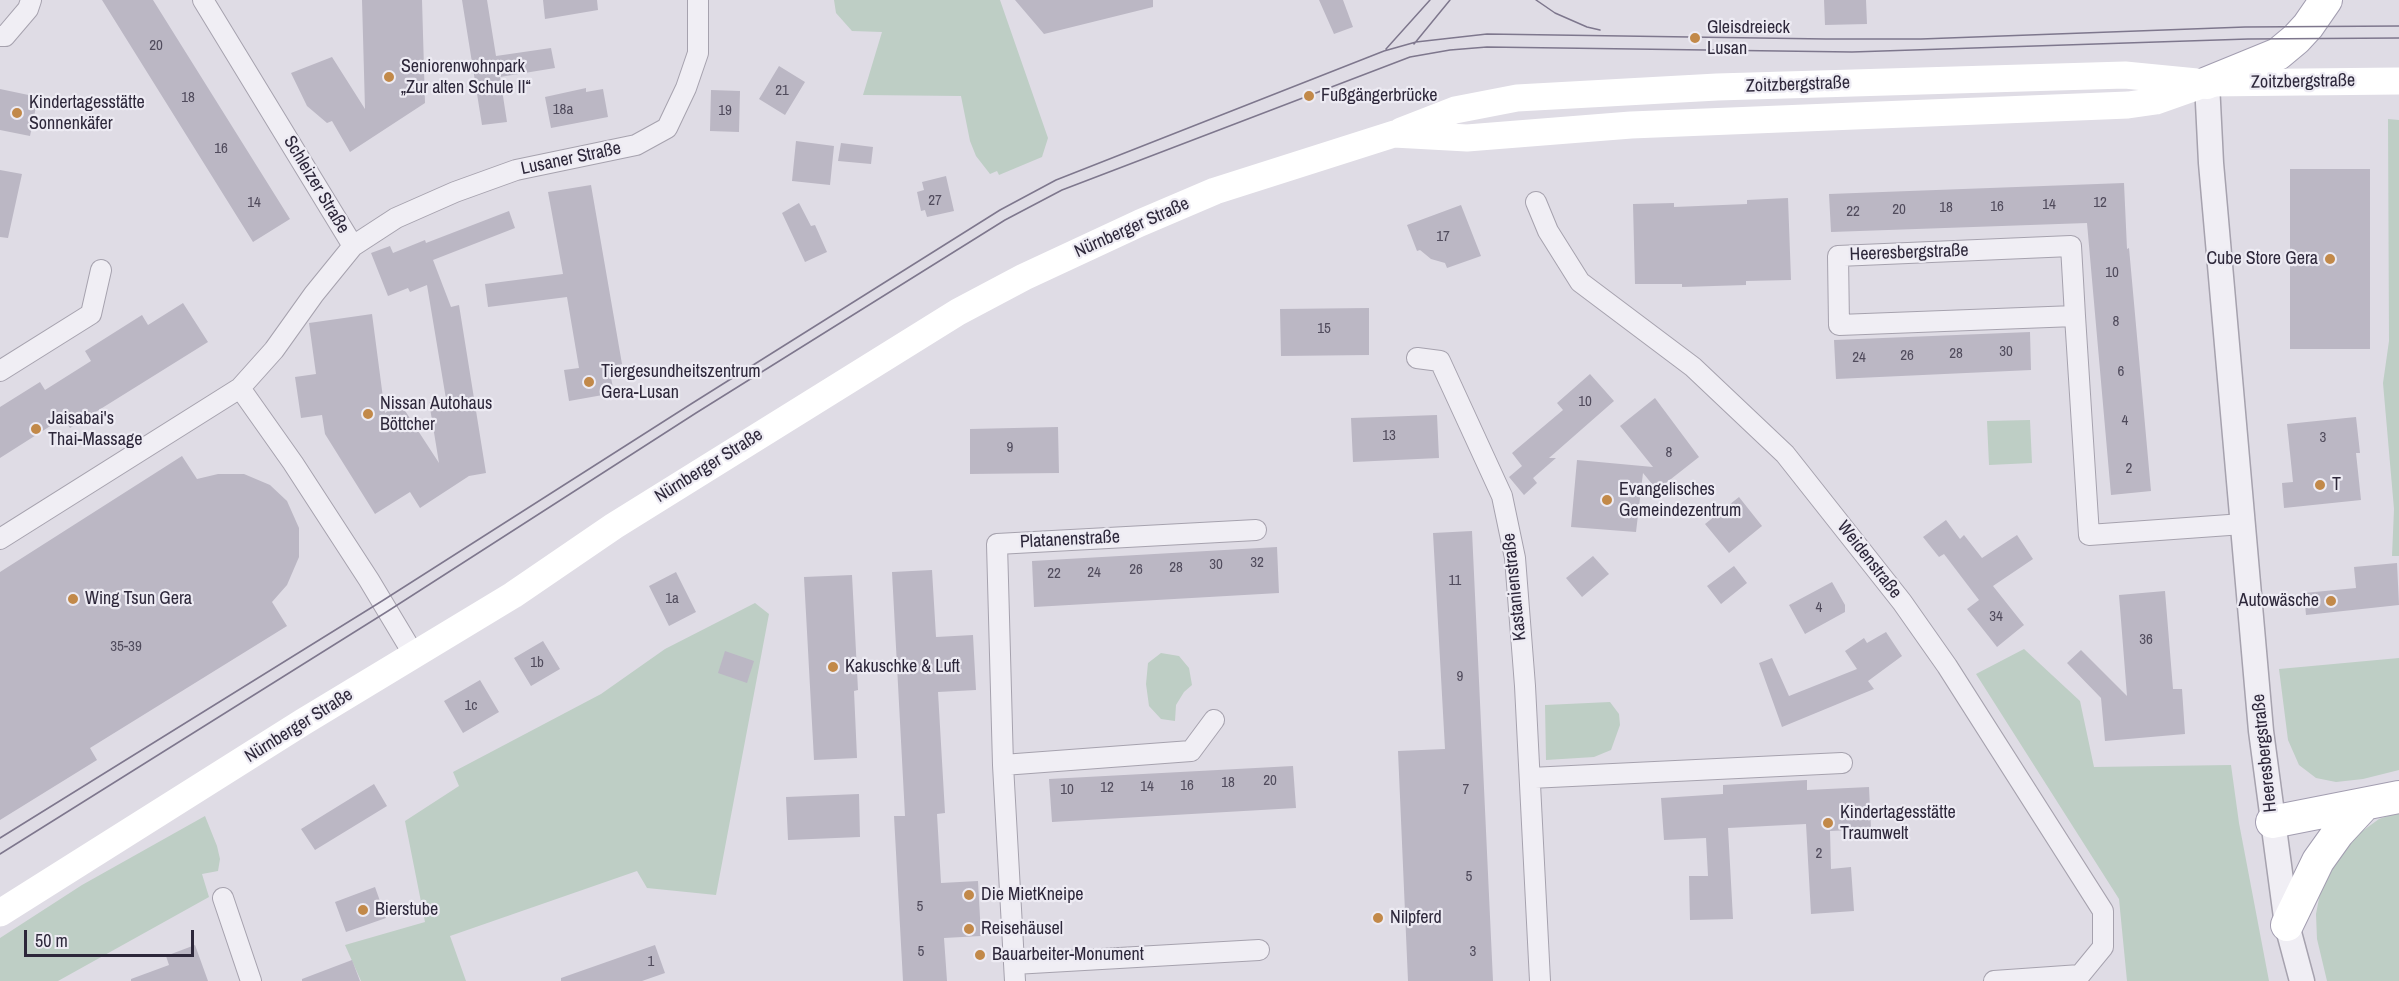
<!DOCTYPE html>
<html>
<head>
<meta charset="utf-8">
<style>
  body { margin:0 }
  #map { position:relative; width:2399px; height:981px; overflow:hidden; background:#dfdce5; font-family:"Archivo Narrow",sans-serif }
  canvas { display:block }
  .scale { position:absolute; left:24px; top:930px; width:170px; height:27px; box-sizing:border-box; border:3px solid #2d273a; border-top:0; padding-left:8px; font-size:18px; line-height:21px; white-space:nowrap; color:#2d273a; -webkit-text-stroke:4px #edebf3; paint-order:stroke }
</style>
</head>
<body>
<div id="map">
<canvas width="2399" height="981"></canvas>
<div class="scale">50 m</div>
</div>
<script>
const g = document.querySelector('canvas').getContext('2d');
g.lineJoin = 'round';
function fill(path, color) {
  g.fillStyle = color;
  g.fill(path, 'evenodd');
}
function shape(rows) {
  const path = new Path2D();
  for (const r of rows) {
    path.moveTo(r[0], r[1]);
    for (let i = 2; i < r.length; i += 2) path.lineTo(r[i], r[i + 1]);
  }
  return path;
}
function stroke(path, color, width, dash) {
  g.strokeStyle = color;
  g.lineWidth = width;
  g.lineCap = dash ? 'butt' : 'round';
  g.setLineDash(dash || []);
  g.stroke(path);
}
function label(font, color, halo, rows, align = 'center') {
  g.font = font + ' "Archivo Narrow",sans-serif';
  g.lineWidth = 4.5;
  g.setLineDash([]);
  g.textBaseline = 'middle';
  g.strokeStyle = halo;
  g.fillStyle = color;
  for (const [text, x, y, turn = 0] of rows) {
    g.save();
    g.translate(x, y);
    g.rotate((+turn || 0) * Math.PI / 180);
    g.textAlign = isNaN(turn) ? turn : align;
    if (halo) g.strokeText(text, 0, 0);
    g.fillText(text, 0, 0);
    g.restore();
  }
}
const green = shape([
  [834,0,1000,0,1048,138,1042,157,999,175,997,171,990,174,976,156,970,141,961,96,863,95,882,32,852,31,836,13],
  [2388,119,2399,120,2399,556,2392,556,2394,509,2383,383,2389,341],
  [2030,420,2032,463,1989,465,1987,421],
  [755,603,769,614,716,895,647,888,637,871,450,936,466,981,361,981,345,945,425,922,405,821,459,786,453,772,601,694,665,649],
  [2024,649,2080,701,2094,767,2231,765,2239,823,2269,981,2127,981,2119,899,1976,674],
  [1161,653,1179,656,1189,668,1192,685,1184,692,1176,705,1175,721,1161,719,1149,706,1146,684,1148,663],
  [2399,658,2399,770,2363,779,2336,782,2316,778,2299,765,2288,740,2279,669],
  [1610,702,1619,714,1620,725,1611,750,1594,757,1546,760,1545,705],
  [2399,812,2399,981,2327,981,2317,939,2316,914,2321,888,2333,860,2350,840,2379,819],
  [205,816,217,846,220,859,218,871,202,874,209,897,58,981,0,981,0,938,82,885]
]);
const building = shape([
  [102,0,153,0,290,219,253,242],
  [362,0,422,0,425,103,350,152,332,121,327,123,307,106,291,73,332,57,365,109],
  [462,0,487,0,496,56,551,48,555,68,500,77,507,122,482,125],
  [543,0,597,0,598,10,545,19],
  [1015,0,1153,0,1153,7,1044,34],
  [1319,0,1343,0,1353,27,1334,34],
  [1824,0,1866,0,1867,24,1825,25],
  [779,66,805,82,785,115,759,99],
  [586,88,586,92,603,89,608,117,551,128,545,97],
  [0,89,38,97,30,136,0,130],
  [711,90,740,91,739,132,710,131],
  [796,141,834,146,830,185,792,181],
  [841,143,873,147,871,164,838,161],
  [2290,169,2370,169,2370,349,2290,349],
  [0,170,22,174,8,238,0,237],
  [946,176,954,211,927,217,925,210,921,211,917,192,924,190,922,182],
  [2124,183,2127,249,2129,248,2151,491,2111,495,2087,223,1831,232,1829,194],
  [591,185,622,364,609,367,614,393,569,401,564,370,579,368,567,297,488,307,485,284,563,274,548,192],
  [1788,198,1791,280,1746,281,1746,285,1682,287,1682,284,1635,284,1633,204,1674,203,1674,207,1747,204,1747,200],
  [799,203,811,226,815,225,827,252,805,262,782,213],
  [1461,205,1481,256,1447,268,1445,263,1431,259,1420,250,1417,251,1407,225],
  [509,211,515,228,433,260,451,307,459,305,486,473,469,476,420,508,410,492,375,514,325,434,322,415,301,418,295,377,316,374,309,323,372,314,385,413,400,403,439,463,429,402,446,399,427,285,410,292,408,288,388,296,371,253,390,246,393,253,425,240,426,243],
  [183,303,208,342,70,428,63,418,0,458,0,407,40,382,45,390,91,361,85,351,142,315,148,325],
  [1369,308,1369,355,1281,356,1280,309],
  [2030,332,2031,370,1836,379,1834,340],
  [1590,374,1614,401,1549,458,1556,458,1533,478,1537,483,1524,495,1509,477,1522,466,1512,453,1563,410,1557,403],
  [1655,398,1699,457,1657,490,1643,473,1636,532,1571,527,1577,460,1653,467,1620,426],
  [1437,415,1439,458,1353,462,1351,418],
  [2356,417,2360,453,2356,453,2361,500,2284,508,2282,483,2293,482,2287,424],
  [1058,427,1059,473,970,474,970,429],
  [182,456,197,479,218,474,244,474,270,485,287,501,299,528,299,557,287,585,272,602,287,626,90,748,97,760,0,820,0,572],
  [1739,497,1762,526,1729,553,1705,524],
  [1946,520,1960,539,1964,535,1982,558,2017,535,2033,559,1993,586,2024,625,1997,647,1967,609,1979,600,1944,554,1939,557,1923,537],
  [1472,531,1493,981,1408,981,1398,751,1445,749,1433,533],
  [1277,547,1279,593,1034,607,1032,561],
  [1593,556,1609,574,1582,597,1566,578],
  [2397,563,2399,605,2306,615,2304,593,2356,588,2354,567],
  [1734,566,1747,583,1721,604,1707,586],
  [932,570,936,637,973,635,976,690,938,692,945,813,937,814,941,883,978,881,981,936,944,938,947,981,903,981,894,816,905,816,892,572],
  [676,572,696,612,669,626,649,586],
  [852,575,858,690,854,691,857,758,814,760,804,577],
  [1832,582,1845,605,1845,612,1805,634,1789,605],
  [2165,591,2173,689,2182,689,2185,734,2105,741,2101,698,2067,663,2081,650,2127,696,2119,595],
  [1886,632,1902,656,1868,681,1874,689,1782,727,1759,663,1772,658,1789,696,1857,669,1845,651,1864,638,1867,643],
  [543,641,560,669,531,686,514,658],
  [725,651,754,661,747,683,718,673],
  [480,680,499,712,463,733,444,701],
  [1293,766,1296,808,1052,822,1049,779],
  [1807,780,1807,790,1869,787,1871,829,1830,831,1831,869,1851,867,1854,911,1811,914,1806,824,1728,828,1733,919,1690,920,1689,876,1708,876,1706,838,1664,840,1661,798,1723,794,1723,785],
  [374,784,387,806,315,850,301,829],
  [859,794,860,837,788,840,786,797],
  [375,887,386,918,346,932,335,902],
  [195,945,208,981,131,981,131,979,169,965,166,956],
  [655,945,665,973,642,981,561,981,561,978],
  [352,960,360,981,302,981,302,979]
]);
const minor = shape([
  [203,0,353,246],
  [0,36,5,36,28,9,31,0],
  [1536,202,1548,231,1580,282,1693,367,1785,454,1902,602,1947,666,2103,911,2103,947,2080,975,1994,981],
  [2075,316,1839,325,1838,256,2071,246,2075,316,2089,535,2243,524],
  [1417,358,1440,361,1502,496,1515,558,1525,686,1540,981],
  [0,371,91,314,101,270],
  [240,388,293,463,369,580,414,655],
  [0,539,240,388,274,350,314,294,353,246,396,218,455,192,516,170,636,145,667,128,686,88,698,53,698,0],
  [1003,765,1191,751,1214,720],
  [1530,778,1842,763],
  [223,898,251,981],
  [1014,964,1259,950],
  [1015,981,1003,765,997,544,1256,530]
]);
const tertiary = shape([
  [2207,83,2211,163,2261,731,2287,925,2302,981]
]);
const secondary = shape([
  [1401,131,1455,110,1517,98,1717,87,2125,75,2207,83,2399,81],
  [0,913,303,722,513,595,614,526,958,312,1024,277,1140,223,1215,191,1394,134,1467,138,1631,125,2128,105,2156,101,2207,83]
]);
const primary = shape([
  [2207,83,2278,54,2296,39,2308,26,2326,0],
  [2272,822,2399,797],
  [2287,925,2318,861,2338,833,2364,805]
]);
const tram = shape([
  [1536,0,1555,13,1587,27,1600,30],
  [1819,39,1921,39,2245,27,2399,26],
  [1414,44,1450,0],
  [1386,49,1430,0],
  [0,838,382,601,691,404,1000,210,1056,180,1384,51,1416,42,1487,34,1826,39],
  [0,854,388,611,696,413,1005,220,1062,190,1410,57,1450,50,1487,47,1852,52,2248,39,2399,38]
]);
const markers = [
  [1695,38,6,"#c28949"],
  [389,77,6,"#c28949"],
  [1309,96,6,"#c28949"],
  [17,113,6,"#c28949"],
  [2330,259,6,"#c28949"],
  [589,382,6,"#c28949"],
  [368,414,6,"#c28949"],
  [36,429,6,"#c28949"],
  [2320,485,6,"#c28949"],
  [1607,500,6,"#c28949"],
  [73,599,6,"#c28949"],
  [2331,601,6,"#c28949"],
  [833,667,6,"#c28949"],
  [1828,823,6,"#c28949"],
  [969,895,6,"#c28949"],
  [363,910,6,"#c28949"],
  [1378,918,6,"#c28949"],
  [969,929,6,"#c28949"],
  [980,955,6,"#c28949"]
];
const numberNames = [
  ["20",156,46],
  ["21",782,91],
  ["18",188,98],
  ["18a",563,110],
  ["19",725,111],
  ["16",221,149],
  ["27",935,201],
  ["14",254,203],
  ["12",2100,203],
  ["14",2049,205],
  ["16",1997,207],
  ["18",1946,208],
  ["20",1899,210],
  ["22",1853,212],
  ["17",1443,237],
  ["10",2112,273],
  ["8",2116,322],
  ["15",1324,329],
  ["30",2006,352],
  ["28",1956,354],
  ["26",1907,356],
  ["24",1859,358],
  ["6",2121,372],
  ["10",1585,402],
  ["4",2125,421],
  ["13",1389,436],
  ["3",2323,438],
  ["9",1010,448],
  ["8",1669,453],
  ["2",2129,469],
  ["32",1257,563],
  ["30",1216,565],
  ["28",1176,568],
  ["26",1136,570],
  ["24",1094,573],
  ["22",1054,574],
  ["11",1455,581],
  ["1a",672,599],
  ["4",1819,608],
  ["34",1996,617],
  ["36",2146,640],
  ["35-39",126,647],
  ["1b",537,663],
  ["9",1460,677],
  ["1c",471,706],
  ["20",1270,781],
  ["18",1228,783],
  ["16",1187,786],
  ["14",1147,787],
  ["12",1107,788],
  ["10",1067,790],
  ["7",1466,790],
  ["2",1819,854],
  ["5",1469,877],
  ["5",920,907],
  ["5",921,952],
  ["3",1473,952],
  ["1",651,962]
];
const poiNames = [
  ["Gleisdreieck",1707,28],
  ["Lusan",1707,49],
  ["Seniorenwohnpark",401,67],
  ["„Zur alten Schule II“",401,88],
  ["Fußgängerbrücke",1321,96],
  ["Kindertagesstätte",29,103],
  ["Sonnenkäfer",29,124],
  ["Cube Store Gera",2318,259,"right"],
  ["Tiergesundheitszentrum",601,372],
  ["Gera-Lusan",601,393],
  ["Nissan Autohaus",380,404],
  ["Böttcher",380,425],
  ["Jaisabai's",48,419],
  ["Thai-Massage",48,440],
  ["T",2332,485],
  ["Evangelisches",1619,490],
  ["Gemeindezentrum",1619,511],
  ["Wing Tsun Gera",85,599],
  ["Autowäsche",2319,601,"right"],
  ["Kakuschke & Luft",845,667],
  ["Kindertagesstätte",1840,813],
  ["Traumwelt",1840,834],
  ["Die MietKneipe",981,895],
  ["Bierstube",375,910],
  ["Nilpferd",1390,918],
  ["Reisehäusel",981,929],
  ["Bauarbeiter-Monument",992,955]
];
const streetNames = [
  ["Zoitzbergstraße",2303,82,-1],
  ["Zoitzbergstraße",1798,85,-2],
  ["Lusaner Straße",571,159,-12],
  ["Schleizer Straße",316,185,59],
  ["Nürnberger Straße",1132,228,-24],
  ["Heeresbergstraße",1909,253,-2],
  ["Nürnberger Straße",709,466,-32],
  ["Platanenstraße",1070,540,-3],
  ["Weidenstraße",1869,560,52],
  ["Kastanienstraße",1515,587,-96],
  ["Nürnberger Straße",299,726,-32],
  ["Heeresbergstraße",2265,753,-96]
];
fill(green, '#becec5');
fill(building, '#bbb7c4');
stroke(minor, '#a6a2ae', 22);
stroke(tertiary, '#a6a2ae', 27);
stroke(primary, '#a29db0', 34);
stroke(minor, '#f0eef4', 20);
stroke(tertiary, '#f0eef4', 24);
stroke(secondary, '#fff', 27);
stroke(primary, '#fff', 32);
stroke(tram, '#7e778d', 1.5);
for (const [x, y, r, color] of markers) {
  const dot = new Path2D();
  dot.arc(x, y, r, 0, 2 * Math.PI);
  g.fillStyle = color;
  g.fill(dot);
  stroke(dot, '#edebf3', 2);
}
label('15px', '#504b5c', null, numberNames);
label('18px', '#2d273a', '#edebf3', poiNames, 'left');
label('18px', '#2d273a', '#edebf3', streetNames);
</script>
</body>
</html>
